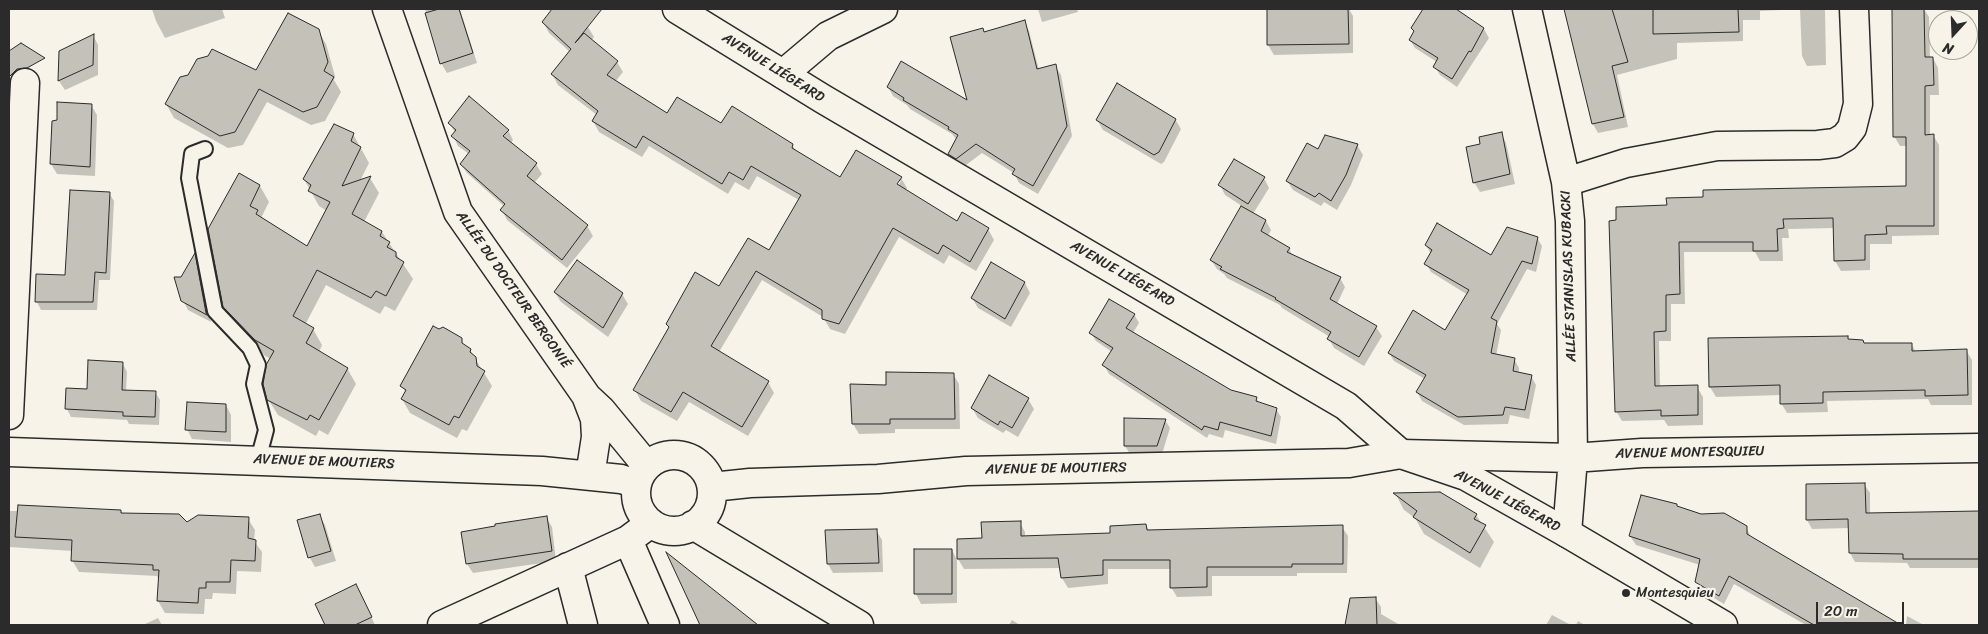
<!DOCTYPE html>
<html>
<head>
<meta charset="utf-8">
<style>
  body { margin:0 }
  #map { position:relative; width:1988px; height:634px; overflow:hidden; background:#f7f3e8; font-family:Sriracha,sans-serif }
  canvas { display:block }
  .frame { position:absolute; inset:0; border:10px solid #2b2b2b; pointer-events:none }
  .north { position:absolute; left:1928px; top:10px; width:50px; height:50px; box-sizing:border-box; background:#f7f3e8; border:1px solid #a5a39c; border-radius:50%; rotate:200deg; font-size:14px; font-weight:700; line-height:20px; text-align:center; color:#2b2b2b }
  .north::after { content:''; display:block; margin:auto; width:18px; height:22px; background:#2b2b2b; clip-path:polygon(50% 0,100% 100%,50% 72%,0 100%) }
  .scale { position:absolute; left:1816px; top:602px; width:88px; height:22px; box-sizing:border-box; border:2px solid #2b2b2b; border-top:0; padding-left:6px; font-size:15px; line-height:18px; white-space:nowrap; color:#2b2b2b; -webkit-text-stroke:4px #f7f3e8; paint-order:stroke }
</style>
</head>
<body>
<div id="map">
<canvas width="1988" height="634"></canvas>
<div class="frame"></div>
<div class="north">N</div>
<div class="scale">20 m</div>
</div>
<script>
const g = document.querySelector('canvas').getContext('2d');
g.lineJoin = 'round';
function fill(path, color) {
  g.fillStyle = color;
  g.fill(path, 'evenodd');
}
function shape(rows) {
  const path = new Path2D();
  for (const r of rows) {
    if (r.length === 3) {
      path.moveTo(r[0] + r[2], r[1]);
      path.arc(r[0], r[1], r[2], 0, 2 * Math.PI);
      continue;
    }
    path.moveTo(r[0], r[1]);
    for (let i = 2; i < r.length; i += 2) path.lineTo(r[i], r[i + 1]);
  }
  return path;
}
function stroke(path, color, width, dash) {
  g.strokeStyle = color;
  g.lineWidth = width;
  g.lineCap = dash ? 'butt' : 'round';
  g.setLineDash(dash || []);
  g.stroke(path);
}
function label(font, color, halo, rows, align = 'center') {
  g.font = font + ' Sriracha,sans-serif';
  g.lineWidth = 4.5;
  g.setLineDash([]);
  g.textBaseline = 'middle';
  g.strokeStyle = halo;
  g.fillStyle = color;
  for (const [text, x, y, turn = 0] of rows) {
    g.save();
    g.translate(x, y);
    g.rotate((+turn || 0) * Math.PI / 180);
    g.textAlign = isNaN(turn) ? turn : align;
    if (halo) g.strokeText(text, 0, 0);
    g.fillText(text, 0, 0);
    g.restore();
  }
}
const shadow = shape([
  [152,9,222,9,225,18,165,38,156,21],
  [425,9,460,9,477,63,447,73,441,63],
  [554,9,562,9,588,27,594,37,591,41,617,62,623,72,615,82,668,115,722,125,792,145,797,152,840,179,901,178,907,188,905,191,958,223,988,229,994,240,976,271,949,255,944,264,899,237,845,334,830,329,823,317,762,280,719,352,768,382,774,393,748,436,689,402,677,421,641,401,635,390,669,328,667,324,769,252,799,200,757,176,749,190,735,182,728,194,649,146,642,157,599,132,593,121,597,115,558,85,552,74,570,52,549,33,543,22],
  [898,181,901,181,895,190,893,189],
  [1038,9,1077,9,1078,12,1042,22],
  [1268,9,1349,9,1353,16,1353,53,1274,55,1268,45],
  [1424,9,1440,9,1444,11,1445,9,1454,9,1484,29,1489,38,1457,87,1440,75,1435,67,1437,62,1415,48,1410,40,1415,31,1413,28],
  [1565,9,1825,9,1826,65,1807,66,1802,56,1800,9,1760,11,1760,20,1743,20,1743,41,1677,43,1677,59,1617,75,1628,127,1598,133,1593,124],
  [1893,9,1924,9,1929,17,1930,58,1933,58,1938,68,1939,95,1930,95,1930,136,1933,135,1939,145,1939,235,1892,236,1892,244,1870,244,1870,270,1841,271,1835,261,1835,228,1788,229,1789,238,1782,238,1783,261,1760,261,1755,252,1684,252,1685,304,1671,304,1671,341,1659,341,1660,388,1697,387,1703,397,1703,425,1668,426,1664,420,1622,421,1616,411,1668,206,1907,187,1907,146,1900,146,1894,136,1895,113],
  [1024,22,1029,31,1039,70,1055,66,1061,75,1072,136,1038,194,1019,183,1014,173,982,153,962,168,955,163,949,154,957,140,952,134,910,109,907,105,893,96,888,87,969,103,983,30,985,33],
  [318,30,326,44,335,76,334,80,341,92,325,121,311,125,267,102,243,145,228,148,174,118,166,104,256,71],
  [93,35,98,45,98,75,65,90,59,81,61,52],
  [91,105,97,115,95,176,57,174,51,164,54,122],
  [1175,119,1181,129,1164,162,1161,164,1103,130,1097,120],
  [450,123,508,130,513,140,510,144,536,164,542,174,534,183,587,226,593,236,567,268,507,220,502,210,505,207,467,173,461,164,469,154,458,146,453,136,455,133],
  [1501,133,1506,143,1515,184,1480,192,1474,182,1482,145],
  [353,134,369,163,360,181,370,178,379,193,364,222,382,232,413,279,395,311,385,306,380,314,326,285,305,325,313,329,322,345,319,352,347,368,356,384,328,435,319,430,316,436,278,415,268,399,271,359,265,356,234,323,224,306,240,175,260,186,269,202,261,218,307,248,327,211,319,206,304,179],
  [1357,145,1363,155,1351,185,1337,210,1324,202,1321,206,1293,190,1287,181,1319,151],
  [1264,178,1269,188,1253,214,1266,221,1271,230,1268,236,1289,249,1293,256,1340,278,1345,287,1337,304,1376,327,1382,336,1364,366,1334,348,1329,339,1330,337,1282,308,1280,305,1227,278,1224,274,1217,269,1211,260,1242,206,1225,195,1220,185],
  [109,193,114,201,110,280,99,280,97,310,41,310,37,302,66,277],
  [1978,235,1979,235,1979,274,1978,272],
  [1537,238,1542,246,1536,272,1527,269,1497,324,1501,330,1496,356,1514,359,1519,368,1519,373,1531,376,1536,385,1529,419,1510,415,1508,424,1464,425,1422,401,1417,392,1425,379,1394,361,1389,353,1446,332,1468,295,1431,272,1426,264,1431,254,1426,245,1491,256],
  [195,255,199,263,211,322,188,310,183,300,182,278],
  [992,264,1025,283,1030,293,1011,327,978,308,972,298],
  [555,293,622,294,628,304,608,337,561,302],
  [1134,314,1139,323,1133,333,1230,391,1256,398,1259,403,1276,409,1281,417,1276,444,1225,430,1223,438,1209,434,1207,438,1109,374,1104,365,1112,352,1096,341,1091,333],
  [1847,337,1849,341,1865,345,1911,344,1916,352,1966,350,1972,360,1972,405,1931,405,1928,399,1827,401,1828,412,1787,413,1781,403,1781,395,1716,397,1710,387,1709,339],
  [461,339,465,347,470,350,492,386,467,431,462,429,457,438,410,413,402,399,406,393,402,386],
  [123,364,127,372,126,391,155,392,160,400,159,425,129,424,127,420,71,417,67,409],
  [953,374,959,384,960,429,895,429,895,433,859,434,853,424,888,386],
  [1028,399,1034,409,1018,437,1006,430,1003,433,978,418,972,408],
  [226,405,231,415,231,442,192,439,187,429],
  [1165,420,1170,428,1162,454,1130,454,1125,446],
  [1864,484,1870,493,1870,514,1979,512,1979,546,1956,547,1979,560,1979,568,1910,568,1907,563,1855,562,1850,553,1849,528,1812,529,1807,520],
  [1396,495,1476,515,1494,542,1480,568,1424,534,1415,518,1404,510],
  [1678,508,1746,527,1751,537,1899,625,1806,625,1734,584,1724,604,1702,591,1697,582,1700,565,1636,545,1630,536],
  [9,511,121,511,122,514,187,523,248,519,255,530,254,541,262,552,261,572,237,571,236,594,213,593,212,599,205,599,204,614,165,613,158,601,159,580,157,576,79,572,72,560,73,551,9,547],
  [319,515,325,525,336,561,315,567,310,558,299,521],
  [546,517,552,527,556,561,473,573,467,564,463,533],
  [1020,523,1025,532,1025,538,1112,534,1146,525,1149,531,1342,527,1348,536,1347,573,1297,573,1297,576,1212,576,1212,596,1177,597,1171,587,1171,569,1108,569,1108,584,1068,588,1062,578,1061,568,964,569,958,559,983,539],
  [876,530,882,540,883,572,833,573,828,564],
  [952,550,957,560,957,603,921,604,916,594],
  [361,595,375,625,326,625,317,604],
  [1375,598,1381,607,1381,614,1400,625,1346,625,1351,600],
  [1552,615,1571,625,1546,625],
  [1907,616,1924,625,1906,625],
  [158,618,162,625,143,625],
  [1012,620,1020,625,1009,625],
  [1578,621,1585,625,1576,625]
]);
const building = shape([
  [439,9,459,9,473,53,440,64,425,13,439,9],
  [552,9,602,9,575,43,584,33,618,61,607,75,667,113,677,97,721,123,732,106,793,144,792,148,840,177,856,150,902,177,897,184,957,221,962,212,989,228,970,262,943,245,938,254,893,228,839,324,822,319,822,310,756,271,711,346,769,381,742,427,683,392,671,412,633,390,669,327,666,324,695,272,719,286,748,238,769,250,801,195,751,166,743,180,729,172,722,184,643,136,636,148,592,121,598,111,551,74,571,49,542,22,552,9],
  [1267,9,1348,9,1349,44,1267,45,1267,9],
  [1423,9,1456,9,1484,28,1471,52,1469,51,1452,79,1433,67,1438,58,1409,40,1414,31,1411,28,1423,9],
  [1564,9,1612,9,1628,62,1612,66,1624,117,1592,124,1564,9],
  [1653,9,1738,9,1739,32,1653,34,1653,9],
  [1892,9,1924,9,1925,57,1933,57,1934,85,1925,86,1925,135,1934,134,1934,226,1886,226,1887,234,1865,235,1865,260,1834,261,1833,218,1783,219,1784,228,1777,229,1778,251,1753,251,1753,242,1679,242,1680,294,1666,295,1666,331,1654,332,1655,386,1698,385,1698,415,1661,416,1661,410,1615,412,1609,221,1616,220,1616,207,1667,205,1666,198,1703,197,1703,190,1906,186,1906,137,1893,137,1892,9],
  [288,13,319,29,328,62,324,71,334,77,317,107,303,112,259,89,235,132,220,136,165,104,180,77,188,75,197,59,208,56,212,49,256,70,288,13],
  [1025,20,1037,69,1056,64,1067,126,1033,186,1012,174,1015,169,976,144,956,159,948,154,958,135,948,129,949,127,903,100,904,98,887,87,901,61,967,100,950,37,983,28,984,32,1025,20],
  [94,34,93,65,58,81,59,51,94,34],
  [21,43,45,58,27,68,17,69,9,77,9,51,21,43],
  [1117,83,1176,119,1159,152,1154,155,1096,120,1117,83],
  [469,96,509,130,503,136,537,163,527,176,588,225,562,260,500,210,505,204,460,164,470,151,451,136,456,130,448,123,469,96],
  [57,102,92,104,90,167,50,164,52,121,57,120,57,102],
  [334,124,354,133,351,141,361,147,342,186,371,176,352,214,382,231,380,236,390,242,387,247,396,252,396,257,404,262,386,296,376,291,371,298,317,270,293,316,314,328,306,343,348,368,319,420,310,415,307,420,267,400,263,384,266,365,274,351,255,340,223,307,208,229,239,173,260,185,250,206,258,210,256,214,307,246,330,202,308,191,311,185,303,179,334,124],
  [1502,132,1510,174,1473,183,1466,147,1480,144,1479,137,1502,132],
  [1325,135,1358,144,1346,175,1331,201,1319,193,1315,197,1286,181,1307,143,1318,149,1325,135],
  [1234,159,1265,177,1248,204,1218,185,1234,159],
  [70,190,110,192,106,273,95,272,93,302,35,302,36,274,65,275,70,190],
  [1241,206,1266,220,1261,231,1290,248,1287,252,1341,277,1330,299,1377,326,1359,357,1327,339,1331,332,1275,299,1276,298,1220,269,1222,267,1210,260,1241,206],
  [1437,223,1491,255,1507,227,1538,237,1532,264,1522,261,1491,318,1497,321,1491,353,1515,358,1513,371,1532,375,1525,410,1505,407,1503,415,1458,417,1416,392,1426,375,1388,353,1413,310,1445,330,1469,290,1424,264,1432,250,1425,245,1437,223],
  [195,253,206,313,207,315,181,301,174,277,181,277,195,253],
  [577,260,623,293,603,328,554,292,577,260],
  [991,262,1025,282,1005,319,971,298,991,262],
  [1109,299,1135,314,1126,328,1231,390,1257,397,1256,401,1277,408,1271,436,1220,422,1218,430,1204,426,1202,430,1102,365,1113,348,1089,333,1109,299],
  [433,326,439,329,443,327,462,338,462,343,471,349,470,352,476,357,477,366,485,371,459,418,454,416,449,425,401,399,406,390,400,386,433,326],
  [1848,336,1848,339,1863,340,1864,343,1912,343,1912,351,1967,349,1968,395,1925,396,1925,390,1823,392,1823,403,1780,404,1780,385,1709,387,1708,338,1848,336],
  [88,360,123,362,122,390,156,391,155,417,123,416,123,412,65,409,66,388,87,389,88,360],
  [886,372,954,373,955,419,890,419,890,424,852,424,850,384,886,385,886,372],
  [989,375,1029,398,1012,428,1000,421,998,425,971,408,989,375],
  [187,402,226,404,226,432,185,430,187,402],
  [1124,418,1166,419,1157,446,1124,446,1124,418],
  [1865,483,1866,513,1979,511,1979,559,1903,559,1903,554,1849,553,1848,519,1806,520,1806,484,1865,483],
  [1440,492,1477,514,1474,519,1486,525,1470,553,1413,517,1417,511,1393,493,1440,492],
  [1641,495,1677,504,1677,506,1701,514,1724,513,1747,526,1747,534,1901,625,1814,625,1729,576,1719,596,1695,582,1700,559,1629,536,1641,495],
  [18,505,121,510,121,513,179,514,187,522,198,515,249,517,248,538,256,540,255,561,231,560,230,582,206,582,206,588,199,588,198,603,157,601,159,570,153,570,153,565,71,561,72,540,15,537,18,505],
  [320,514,331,551,308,558,297,520,320,514],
  [547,516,552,551,466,564,461,532,495,526,495,524,547,516],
  [1021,521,1021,536,1110,533,1110,526,1146,524,1147,530,1343,525,1343,564,1292,564,1292,567,1207,567,1207,587,1170,588,1170,560,1103,560,1103,575,1061,578,1058,558,957,559,957,539,982,538,981,522,1021,521],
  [877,529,879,563,827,564,825,530,877,529],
  [914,549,952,549,952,594,914,594,914,549],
  [666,552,758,625,700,625,666,552],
  [356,584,372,617,355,625,325,625,315,604,356,584],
  [1376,597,1377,625,1345,625,1350,598,1376,597]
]);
const lane = shape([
  [205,149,192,154,189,178,215,311,250,348,258,365,254,384,266,430,258,460]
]);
const street = shape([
  [387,9,458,212,587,397,601,410,647,466],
  [1527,9,1566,182,1570,221,1573,458,1567,533],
  [783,74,828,36,883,9],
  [1566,182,1626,163,1717,146,1818,145,1835,143,1845,137,1852,128,1858,104,1854,9],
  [587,398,595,419,596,437,590,476],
  [9,415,25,83],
  [9,452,542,471,621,479,637,484],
  [674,493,38],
  [712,487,750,483,878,479,966,471,1349,463,1401,454,1573,458,1642,453,1979,448],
  [693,525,859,625],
  [628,540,665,625],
  [568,567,583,625],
  [442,625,628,540,651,523]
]);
const secondary = shape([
  [677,9,823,99,1346,406,1401,454,1466,476,1567,533,1723,625]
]);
const markers = [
  [1626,593,5,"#2b2b2b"]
];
const streetNames = [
  ["AVENUE LIÉGEARD",773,68,32],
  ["AVENUE LIÉGEARD",1122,274,30],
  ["ALLÉE STANISLAS KUBACKI",1569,276,-92],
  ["ALLÉE DU DOCTEUR BERGONIÉ",513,290,55],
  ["AVENUE MONTESQUIEU",1690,453,-1],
  ["AVENUE DE MOUTIERS",324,462,2],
  ["AVENUE DE MOUTIERS",1056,469,-1],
  ["AVENUE LIÉGEARD",1507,501,28]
];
const poiNames = [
  ["Montesquieu",1636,593]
];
fill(shadow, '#0003');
fill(building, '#c4c1b9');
stroke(building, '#2b2b2b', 1);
stroke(lane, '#2b2b2b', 18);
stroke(street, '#2b2b2b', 31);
stroke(secondary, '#2b2b2b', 31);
stroke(lane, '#f7f3e8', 14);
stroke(street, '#f7f3e8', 28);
stroke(secondary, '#f7f3e8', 28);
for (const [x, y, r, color] of markers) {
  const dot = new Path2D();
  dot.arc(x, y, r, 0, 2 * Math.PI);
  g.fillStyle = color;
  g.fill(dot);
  stroke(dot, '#f7f3e8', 2);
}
label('14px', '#2b2b2b', '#f7f3e8', streetNames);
label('14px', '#2b2b2b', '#f7f3e8', poiNames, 'left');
</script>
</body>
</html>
